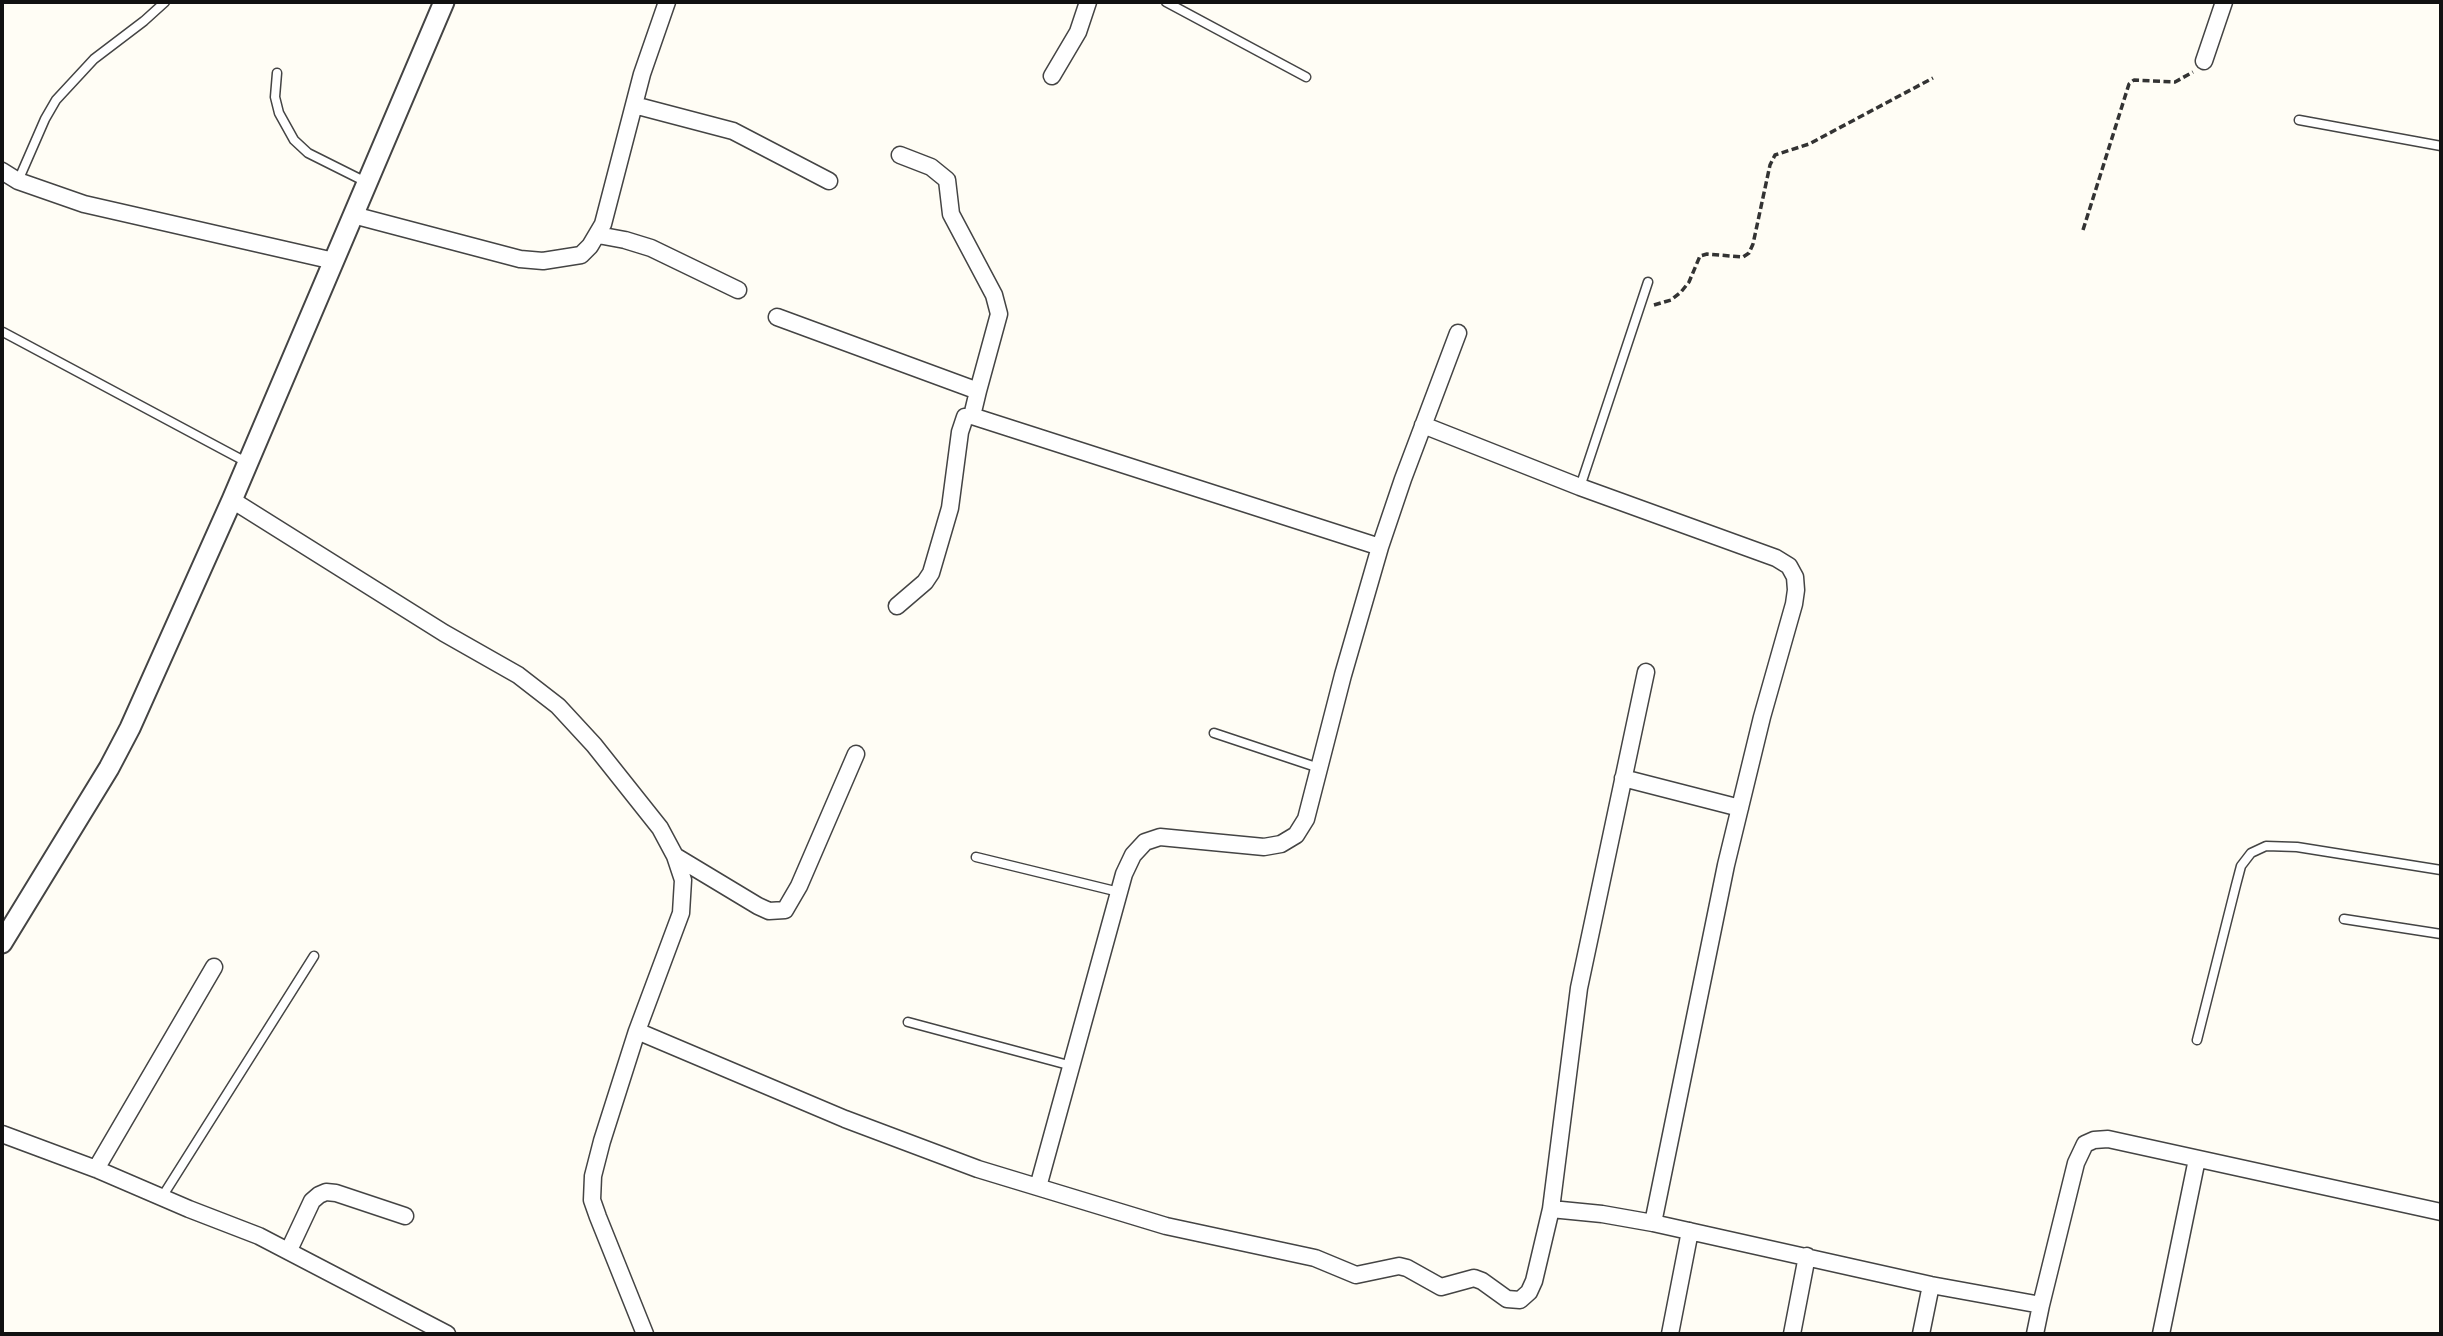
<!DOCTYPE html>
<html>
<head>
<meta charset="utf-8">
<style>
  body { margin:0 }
  #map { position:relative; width:2443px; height:1336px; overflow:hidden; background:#fffdf5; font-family:Lora,serif }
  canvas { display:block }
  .frame { position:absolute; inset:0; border:4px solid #111; pointer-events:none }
</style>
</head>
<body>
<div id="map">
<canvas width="2443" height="1336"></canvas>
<div class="frame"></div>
</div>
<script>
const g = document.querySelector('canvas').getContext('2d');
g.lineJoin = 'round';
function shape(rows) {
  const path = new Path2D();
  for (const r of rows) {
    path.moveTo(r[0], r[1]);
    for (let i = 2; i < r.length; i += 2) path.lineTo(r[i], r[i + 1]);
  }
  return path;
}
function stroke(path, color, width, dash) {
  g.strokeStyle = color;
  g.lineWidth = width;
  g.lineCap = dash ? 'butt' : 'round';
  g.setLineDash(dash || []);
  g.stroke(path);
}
const path = shape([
  [2083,230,2129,84,2134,80,2175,82,2193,72],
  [1654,305,1671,300,1681,292,1689,282,1700,256,1707,254,1743,257,1749,253,1753,244,1770,165,1775,155,1809,144,1933,78]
]);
const service = shape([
  [1166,2,1306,77],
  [277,73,275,97,279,113,294,140,308,153,366,182],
  [2299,120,2441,146],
  [18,181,45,119,56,100,94,59,144,21,165,2],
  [3,332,248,463],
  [1580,487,1648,282],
  [1214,733,1319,768],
  [976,857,1119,892],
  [2344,919,2441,934],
  [908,1022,1072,1066],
  [2197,1040,2236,885,2241,866,2251,853,2266,846,2297,847,2441,870],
  [162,1197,314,956]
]);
const minor = shape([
  [2204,61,2224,2],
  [1052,76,1078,32,1088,2],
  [634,105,733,131,829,181],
  [900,155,931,167,947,180,951,214,994,295,999,314,978,391],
  [2,171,18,181,84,204,334,261],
  [353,215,520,259,543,261,581,255,590,246,603,224,642,74,667,2],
  [598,235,625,240,651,248,738,290],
  [777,317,978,391,972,416,1380,547],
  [1423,425,1580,487,1776,558,1789,566,1795,577,1796,590,1794,604,1762,717,1726,865,1653,1223],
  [232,500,444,633,518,675,558,706,594,745,660,828,675,856,683,880,681,913,637,1031,602,1141,593,1176,592,1200,598,1217,645,1334],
  [897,606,925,582,931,573,950,508,960,432,965,417,972,416],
  [1623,778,1740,808],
  [675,856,758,906,769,911,785,910,799,886,856,754],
  [637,1031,845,1119,978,1169,1166,1226,1315,1258,1356,1275,1399,1266,1407,1268,1441,1287,1474,1278,1482,1281,1507,1299,1520,1300,1529,1292,1534,1281,1551,1209,1579,988,1646,672],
  [2,1134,96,1169,189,1209,259,1236,447,1334],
  [96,1169,214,967],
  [1038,1187,1124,874,1133,855,1145,842,1160,837,1264,847,1281,844,1296,835,1306,819,1343,675,1380,547,1403,479,1458,333],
  [1551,1209,1602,1214,1653,1223,1931,1285,2041,1305,2076,1163,2085,1144,2094,1140,2108,1139,2441,1212],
  [289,1250,312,1201,319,1195,326,1192,336,1193,405,1216],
  [1670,1334,1690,1231],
  [1792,1334,1807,1256],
  [1921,1334,1931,1285],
  [2035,1334,2041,1305],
  [2161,1334,2197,1159]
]);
const tertiary = shape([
  [2,943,109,768,130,728,232,500,444,2]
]);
stroke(service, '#444', 11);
stroke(minor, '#444', 19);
stroke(tertiary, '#444', 23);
stroke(path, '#333', 3.5, [7, 3.5]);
stroke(service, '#fff', 8);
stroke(minor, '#fff', 16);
stroke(tertiary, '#fff', 19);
</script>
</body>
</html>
